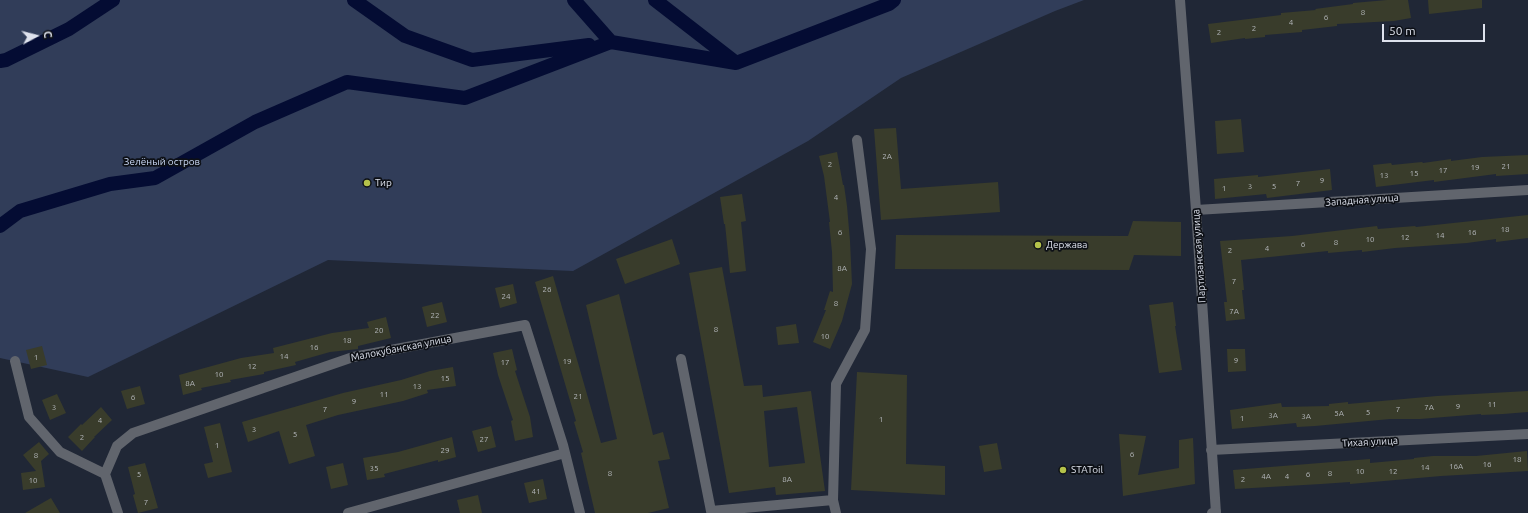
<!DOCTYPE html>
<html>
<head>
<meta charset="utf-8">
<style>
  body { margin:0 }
  #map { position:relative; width:1528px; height:513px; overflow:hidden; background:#202736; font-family:Ubuntu,sans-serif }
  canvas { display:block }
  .north { position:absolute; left:16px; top:16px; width:40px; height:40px; -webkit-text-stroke:3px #0d1016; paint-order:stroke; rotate:83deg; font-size:11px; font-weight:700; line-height:16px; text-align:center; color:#dee2ed }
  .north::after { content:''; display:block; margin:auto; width:14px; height:18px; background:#dee2ed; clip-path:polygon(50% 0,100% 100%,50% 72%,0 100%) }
  .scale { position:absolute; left:1382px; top:24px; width:103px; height:18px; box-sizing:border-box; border:2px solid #dee2ed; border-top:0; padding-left:5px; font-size:12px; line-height:14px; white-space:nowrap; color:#dee2ed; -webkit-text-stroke:3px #0d1016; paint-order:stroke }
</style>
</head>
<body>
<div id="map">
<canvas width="1528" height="513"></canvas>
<div class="north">С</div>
<div class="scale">50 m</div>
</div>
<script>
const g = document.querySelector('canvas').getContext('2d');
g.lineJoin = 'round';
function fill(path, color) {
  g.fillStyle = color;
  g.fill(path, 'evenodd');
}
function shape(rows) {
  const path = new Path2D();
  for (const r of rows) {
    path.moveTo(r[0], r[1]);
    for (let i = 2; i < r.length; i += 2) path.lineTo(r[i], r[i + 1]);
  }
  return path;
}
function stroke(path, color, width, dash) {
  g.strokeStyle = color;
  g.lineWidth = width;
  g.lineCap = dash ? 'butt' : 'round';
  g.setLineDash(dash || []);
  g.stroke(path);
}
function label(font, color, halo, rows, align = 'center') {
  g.font = font + ' Ubuntu,sans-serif';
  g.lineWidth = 3.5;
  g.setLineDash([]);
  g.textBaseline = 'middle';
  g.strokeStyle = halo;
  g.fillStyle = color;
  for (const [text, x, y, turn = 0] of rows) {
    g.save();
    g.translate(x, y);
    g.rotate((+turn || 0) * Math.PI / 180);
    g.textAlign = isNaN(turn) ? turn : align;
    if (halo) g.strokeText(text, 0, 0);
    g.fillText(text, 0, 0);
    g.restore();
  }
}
const green = shape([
  [0,0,1084,0,1055,11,901,78,808,141,573,271,328,260,88,377,0,358]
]);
const canal = shape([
  [354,0,405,36,472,60,589,45],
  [574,0,611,42],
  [655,0,735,62],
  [0,61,6,60,69,29,113,0],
  [0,226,20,211,110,184,155,178,255,122,347,82,465,98,611,42,736,63,889,4,894,0]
]);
const building = shape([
  [1387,0,1408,0,1411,18,1394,21,1337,24,1337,26,1302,30,1302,32,1265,35,1265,37,1245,39,1245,38,1211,43,1208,24,1281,15,1281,13,1316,10,1315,9,1353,4,1353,3],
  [1428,0,1482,0,1482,8,1429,14],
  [1241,119,1244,152,1217,154,1215,121],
  [896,128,901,189,998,182,1000,212,881,220,874,129],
  [837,152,843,185,844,185,847,206,850,241,852,284,842,321,830,349,813,342,826,310,824,310,830,291,833,292,832,252,829,222,830,222,824,176,819,156],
  [1528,155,1528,174,1496,176,1496,174,1434,182,1434,180,1376,187,1373,165,1391,163,1392,165,1422,162,1423,163,1451,159,1451,161,1482,157],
  [1330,169,1332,190,1267,198,1266,194,1215,199,1214,179,1258,175,1258,177],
  [742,194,746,221,741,222,746,271,730,273,725,224,724,224,720,197],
  [1528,215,1528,238,1496,242,1496,239,1467,243,1395,248,1362,252,1362,250,1328,253,1328,251,1241,260,1244,290,1242,290,1245,319,1226,321,1224,302,1227,302,1220,241,1292,236,1377,226,1378,229,1415,226,1416,227],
  [1133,221,1181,222,1181,256,1134,255,1129,270,895,269,896,235,1128,236],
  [672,239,680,264,625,284,616,259],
  [722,267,744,386,762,385,763,397,811,391,825,491,776,495,775,487,729,493,689,273],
  [797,407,805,463,769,467,764,411],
  [553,276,601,443,617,439,586,305,619,294,653,435,663,432,670,459,658,461,669,508,648,513,595,513,581,453,583,452,574,422,576,421,535,282],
  [513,284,517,303,500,308,495,288],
  [442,302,447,322,427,327,422,307],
  [1173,302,1176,326,1175,326,1182,370,1159,373,1149,305],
  [386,317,391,338,358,346,358,349,330,352,295,362,296,365,264,372,264,374,230,380,231,382,201,388,202,390,183,395,179,375,241,358,274,353,273,348,332,333,369,328,367,322],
  [796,324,799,343,778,345,776,327],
  [42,346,47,365,31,369,26,350],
  [512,349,517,370,515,371,530,417,533,437,515,441,511,421,513,420,498,375,493,353],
  [1227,349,1245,349,1246,371,1228,372],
  [453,367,456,386,427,390,428,393,403,401,338,415,306,425,315,456,289,464,279,431,248,442,242,422,343,393,401,380,430,371],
  [857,372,907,375,906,464,945,466,945,495,851,490],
  [140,386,145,404,127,409,121,391],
  [1528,391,1528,412,1503,414,1481,415,1481,414,1420,419,1390,419,1315,426,1297,427,1296,423,1232,429,1230,410,1281,403,1282,407,1329,406,1329,404,1348,402,1348,404,1437,396],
  [57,394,66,413,50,420,42,400],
  [101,407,112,420,94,437,95,437,82,451,68,437,81,424,82,425],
  [220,423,232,472,208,478,204,464,213,462,204,427],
  [491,426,496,447,478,452,472,431],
  [1119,434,1146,436,1138,475,1179,468,1179,440,1193,438,1195,484,1123,496],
  [452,437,456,457,438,462,438,460,384,474,385,477,367,480,363,458,398,452],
  [39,442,49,454,41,461,45,487,23,490,21,473,36,471,23,455],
  [997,443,1002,469,984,472,979,446],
  [1527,451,1528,471,1441,476,1350,484,1350,482,1321,484,1235,489,1233,470,1370,459,1370,463,1414,459,1414,458,1433,456,1476,456],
  [145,463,158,508,138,513,133,495,135,494,128,467],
  [343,463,348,485,331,489,326,467],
  [543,479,547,499,529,503,524,483],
  [478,495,482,513,460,513,457,500],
  [51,498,60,513,25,513,44,502]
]);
const minor = shape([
  [1180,0,1196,210,1216,513],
  [1196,210,1528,190],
  [681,359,711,511,833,500,836,513],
  [15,361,29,417,60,452,105,474,118,513],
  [1211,450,1528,434],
  [105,474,117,446,133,433,353,357,525,325,563,445,580,513],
  [833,500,836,384,865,330,871,249,857,140],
  [348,513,565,453]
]);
const tertiary = shape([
  [1212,513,1216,512]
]);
const markers = [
  [367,183,4,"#b4c24a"],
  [1038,245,4,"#b4c24a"],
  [1063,470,4,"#b4c24a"]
];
const numberNames = [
  ["8",1363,12],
  ["6",1326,17],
  ["4",1291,22],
  ["2",1254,28],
  ["2",1219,32],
  ["2А",887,156],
  ["2",830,164],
  ["21",1506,166],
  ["19",1475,167],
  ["17",1443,170],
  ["15",1414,173],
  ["13",1384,175],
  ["9",1322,180],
  ["7",1298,183],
  ["3",1250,186],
  ["5",1274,186],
  ["1",1224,188],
  ["4",836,197],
  ["18",1505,229],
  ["6",840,232],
  ["16",1472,232],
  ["14",1440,235],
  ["12",1405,237],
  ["10",1370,239],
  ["8",1336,242],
  ["6",1303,244],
  ["4",1267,248],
  ["2",1230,250],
  ["8А",842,268],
  ["7",1234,281],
  ["26",547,289],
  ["24",506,296],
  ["8",836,303],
  ["7А",1234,311],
  ["22",435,315],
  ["8",716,329],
  ["20",379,330],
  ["10",825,336],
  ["18",347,340],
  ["16",314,347],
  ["14",284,356],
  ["1",36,357],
  ["9",1236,360],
  ["19",567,361],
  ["17",505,362],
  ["12",252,366],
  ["10",219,374],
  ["15",445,378],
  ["8А",190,383],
  ["13",417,386],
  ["11",384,394],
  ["21",578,396],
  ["6",133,397],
  ["9",354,401],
  ["11",1492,404],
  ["9",1458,406],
  ["3",54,407],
  ["7А",1429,407],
  ["7",325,409],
  ["7",1398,409],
  ["5",1368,412],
  ["5А",1339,413],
  ["3А",1273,415],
  ["3А",1306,416],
  ["1",1242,418],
  ["1",881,419],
  ["4",100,420],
  ["3",254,429],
  ["5",295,434],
  ["2",82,437],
  ["27",484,439],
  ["1",217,445],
  ["29",445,450],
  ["6",1132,454],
  ["8",36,455],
  ["18",1517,459],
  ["16",1487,464],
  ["16А",1456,466],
  ["14",1425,467],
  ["35",374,468],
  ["10",1360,471],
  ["12",1393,471],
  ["8",610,473],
  ["8",1330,473],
  ["5",139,474],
  ["6",1308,474],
  ["4А",1266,476],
  ["4",1287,476],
  ["8А",787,479],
  ["2",1243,479],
  ["10",33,480],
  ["41",536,491],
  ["7",146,502]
];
const parkNames = [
  ["Зелёный остров",162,162]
];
const poiNames = [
  ["Тир",375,183],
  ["Держава",1046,245],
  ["STAToil",1071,470]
];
const streetNames = [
  ["Западная улица",1362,200,-4],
  ["Партизанская улица",1199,256,-94],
  ["Малокубанская улица",401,348,-11],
  ["Тихая улица",1370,442,-3]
];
fill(green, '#313d59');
stroke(canal, '#040c33', 14);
fill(building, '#393c2b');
stroke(minor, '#61656d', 10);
stroke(tertiary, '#61656d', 10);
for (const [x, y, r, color] of markers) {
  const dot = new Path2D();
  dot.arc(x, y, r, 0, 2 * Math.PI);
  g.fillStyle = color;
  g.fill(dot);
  stroke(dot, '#0d1016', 1.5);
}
label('8px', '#b5b8bc', null, numberNames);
label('10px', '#cedcf9', '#0d1016', parkNames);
label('10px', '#dee2ed', '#0d1016', poiNames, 'left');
label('10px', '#dee2ed', '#0d1016', streetNames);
</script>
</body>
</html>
